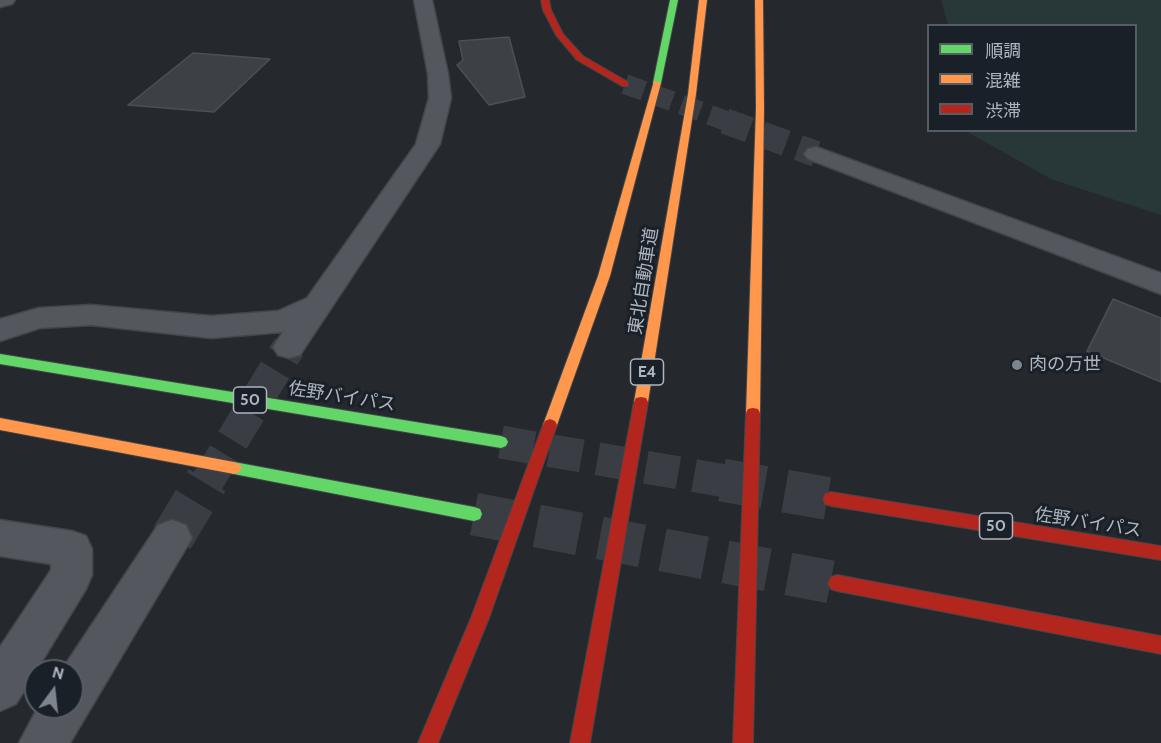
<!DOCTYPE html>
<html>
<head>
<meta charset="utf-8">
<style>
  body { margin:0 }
  #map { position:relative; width:1161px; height:743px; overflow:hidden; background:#25292e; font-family:Cabin,"Noto Sans JP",sans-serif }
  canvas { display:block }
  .legend { position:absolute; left:927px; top:24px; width:210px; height:108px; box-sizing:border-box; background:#1a2027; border:2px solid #555c64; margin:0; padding:8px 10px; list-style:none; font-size:18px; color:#aeb5c0 }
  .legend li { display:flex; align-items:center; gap:12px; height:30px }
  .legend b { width:30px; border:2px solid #555c64 }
  .north { position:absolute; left:24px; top:659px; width:60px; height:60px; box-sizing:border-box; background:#1a2027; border:2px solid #555c64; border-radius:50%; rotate:15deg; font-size:16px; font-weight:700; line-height:24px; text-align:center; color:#aeb5c0 }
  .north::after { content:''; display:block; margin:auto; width:21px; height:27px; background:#7e848d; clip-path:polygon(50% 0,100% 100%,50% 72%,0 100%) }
</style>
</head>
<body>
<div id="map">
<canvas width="1161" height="743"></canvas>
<ul class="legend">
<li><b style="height:8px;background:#63d668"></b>順調</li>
<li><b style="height:8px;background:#ff974d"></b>混雑</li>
<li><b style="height:8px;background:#b3261e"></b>渋滞</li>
</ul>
<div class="north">N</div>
</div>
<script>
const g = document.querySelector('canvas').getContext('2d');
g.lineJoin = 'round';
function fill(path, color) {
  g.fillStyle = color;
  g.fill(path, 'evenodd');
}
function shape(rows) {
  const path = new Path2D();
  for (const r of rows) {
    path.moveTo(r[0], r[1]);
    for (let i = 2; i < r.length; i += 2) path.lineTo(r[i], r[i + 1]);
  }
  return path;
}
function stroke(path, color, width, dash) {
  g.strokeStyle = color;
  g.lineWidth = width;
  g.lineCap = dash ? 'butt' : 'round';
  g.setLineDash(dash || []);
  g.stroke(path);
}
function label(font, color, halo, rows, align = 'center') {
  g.font = font + ' Cabin,"Noto Sans JP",sans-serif';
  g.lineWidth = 6;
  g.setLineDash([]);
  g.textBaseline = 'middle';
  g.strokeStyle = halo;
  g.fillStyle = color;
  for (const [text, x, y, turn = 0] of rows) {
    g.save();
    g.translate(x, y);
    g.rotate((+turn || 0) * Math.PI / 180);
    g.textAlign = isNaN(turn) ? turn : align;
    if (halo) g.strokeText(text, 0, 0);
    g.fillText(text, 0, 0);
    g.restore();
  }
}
const green = shape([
  [941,0,1161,0,1161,215,1051,179,966,131,1136,130,1136,26,948,25]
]);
const building = shape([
  [509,37,525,97,489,105,457,65,463,60,459,41,509,37],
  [193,53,270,59,214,112,128,105,193,53],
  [1113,299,1161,318,1161,382,1087,351,1113,299]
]);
const streetTunnelFar3 = shape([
  [625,84,729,122]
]);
const streetTunnelFar2 = shape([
  [725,121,816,154]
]);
const streetTunnelFar1 = shape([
  [207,482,289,347]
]);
const streetTunnel = shape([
  [172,538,207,480]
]);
const highwayTunnelFar1 = shape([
  [501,442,731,482]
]);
const highwayTunnel = shape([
  [722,480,831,499],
  [474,514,837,583]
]);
const street = shape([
  [0,0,15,0,12,4,0,7,0,0],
  [414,0,432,0,448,74,451,98,440,144,300,355,289,358,278,355,273,347,283,332,211,338,91,325,40,328,0,341,0,319,39,308,91,305,211,316,278,311,307,298,416,144,429,98,428,74,414,0],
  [816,147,1161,273,1161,294,808,159,804,154,808,149,816,147],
  [0,520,72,531,86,536,92,549,92,575,86,589,16,704,0,711,0,647,51,570,51,564,0,556,0,520],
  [172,520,186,525,192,538,70,743,19,743,38,707,72,707,72,671,61,671,158,525,172,520]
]);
const fast = shape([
  [670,0,678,0,661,83,657,86,653,83,670,0],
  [0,354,501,436,506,438,508,442,506,446,501,448,0,364,0,354],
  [234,462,474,507,480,509,482,514,480,519,474,521,234,474,229,472,226,468,229,464,234,462]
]);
const slow = shape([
  [699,0,707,0,696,94,648,402,646,406,641,407,636,406,634,402,688,94,699,0],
  [755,0,763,0,764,108,760,413,758,417,753,418,748,417,746,413,756,108,755,0],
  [654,81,661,83,610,276,557,425,555,429,550,431,545,429,543,425,598,276,654,81],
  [0,418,234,462,239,464,242,468,239,472,234,474,0,430,0,418]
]);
const jam = shape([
  [541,0,549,0,551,10,563,34,583,56,628,82,628,86,622,86,577,60,556,35,543,10,541,0],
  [641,397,646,398,648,402,590,743,570,743,634,402,636,398,641,397],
  [753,408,758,409,760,413,753,743,733,743,746,413,748,409,753,408],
  [550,419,555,421,557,425,489,618,438,743,418,743,471,618,543,425,545,421,550,419],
  [831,492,1161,546,1161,560,831,506,825,504,823,499,825,494,831,492],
  [837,575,1161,636,1161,654,837,591,831,589,828,583,831,577,837,575]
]);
const markers = [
  [1017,365,6,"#7e848d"]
];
const shields = [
  [647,372,33],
  [250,400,33],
  [996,526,33]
];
const shieldNames = [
  ["E4",647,372],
  ["50",250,400],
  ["50",996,526]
];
const streetNames = [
  ["東北自動車道",644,281,-81],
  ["佐野バイパス",342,397,9],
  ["佐野バイパス",1088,523,9]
];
const poiNames = [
  ["肉の万世",1029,365]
];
fill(green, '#283737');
fill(building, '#3d4145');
stroke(building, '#4c5056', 1.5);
stroke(streetTunnelFar3, '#3a3e44', 20, [20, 10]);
stroke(streetTunnelFar2, '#3a3e44', 26, [26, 13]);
stroke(streetTunnelFar1, '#3a3e44', 33, [33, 16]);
stroke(streetTunnel, '#3a3e44', 43, [43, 21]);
stroke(highwayTunnelFar1, '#3a3e44', 33, [33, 16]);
stroke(highwayTunnel, '#3a3e44', 43, [43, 21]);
stroke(street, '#424549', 3);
stroke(fast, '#424549', 2);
stroke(slow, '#424549', 2);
stroke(jam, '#424549', 2);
fill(street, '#54575d');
fill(fast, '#63d668');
fill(slow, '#ff974d');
fill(jam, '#b3261e');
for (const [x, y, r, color] of markers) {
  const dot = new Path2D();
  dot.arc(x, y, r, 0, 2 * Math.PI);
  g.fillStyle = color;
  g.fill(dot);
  stroke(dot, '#1a2027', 2);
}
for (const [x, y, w] of shields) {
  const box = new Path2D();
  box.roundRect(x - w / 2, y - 13, w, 26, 4.5);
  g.fillStyle = '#1a2027';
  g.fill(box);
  stroke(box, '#aeb5c0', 1.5);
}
label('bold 16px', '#aeb5c0', null, shieldNames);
label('18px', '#aeb5c0', '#1a2027', streetNames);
label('18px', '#aeb5c0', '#1a2027', poiNames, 'left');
</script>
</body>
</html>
